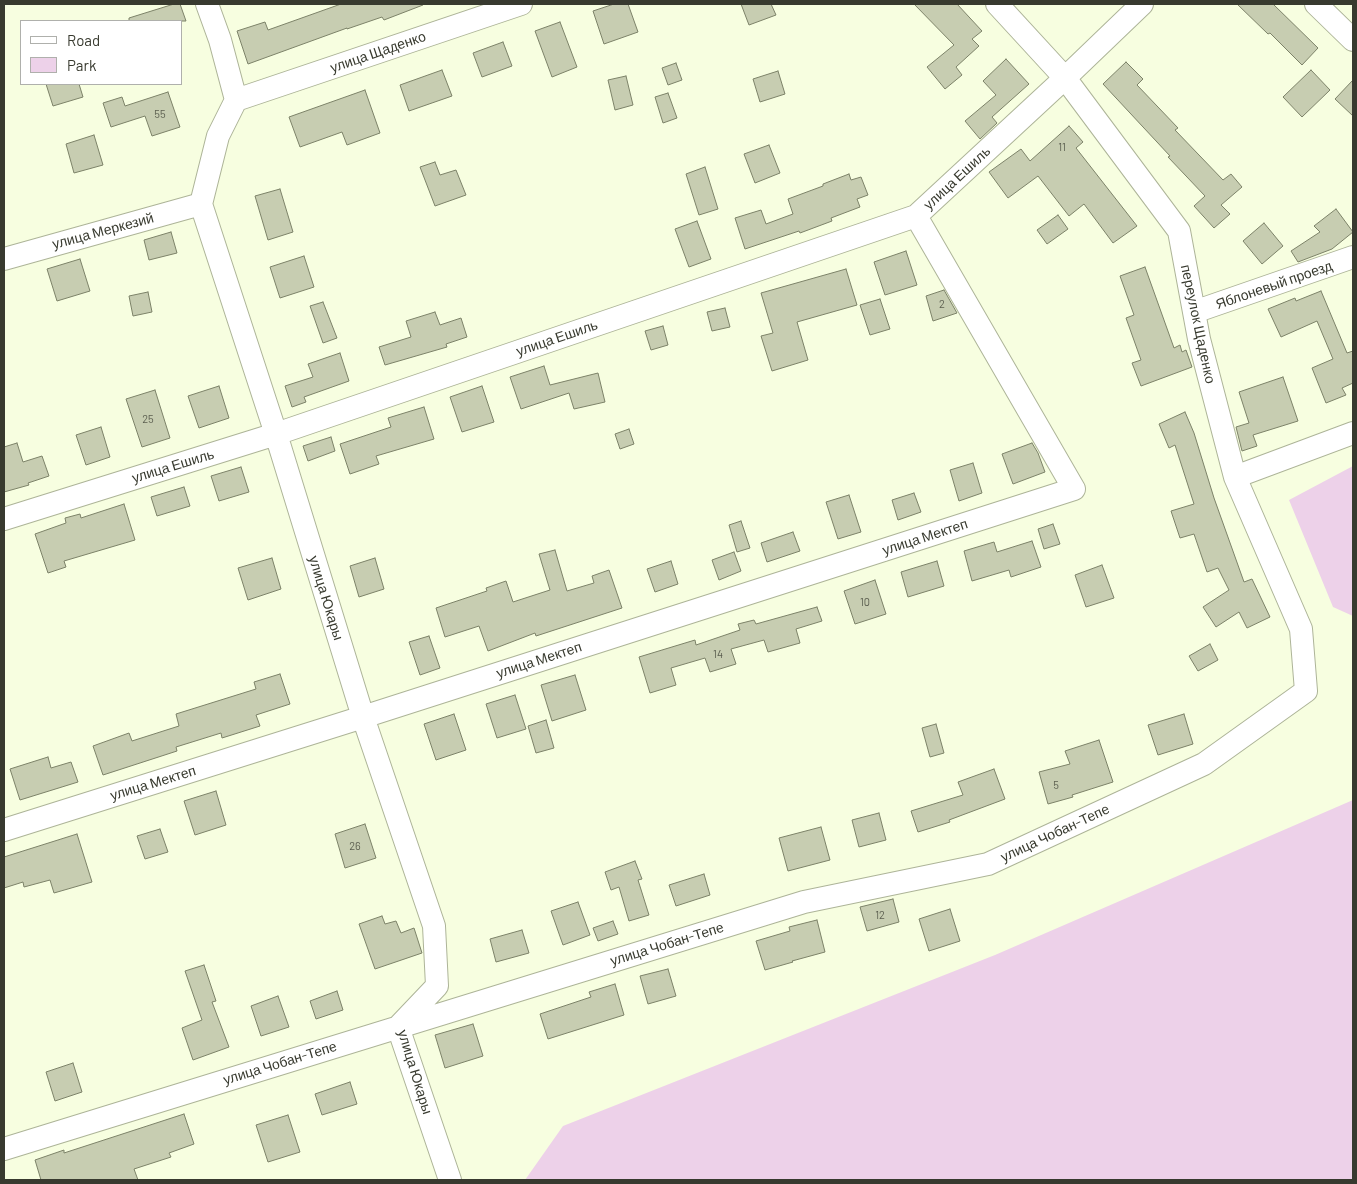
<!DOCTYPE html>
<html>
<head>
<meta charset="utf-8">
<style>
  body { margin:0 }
  #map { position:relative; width:1357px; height:1184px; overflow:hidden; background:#f7fee0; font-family:Barlow,sans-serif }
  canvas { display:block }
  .frame { position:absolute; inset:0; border:5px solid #383a2f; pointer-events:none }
  .legend { position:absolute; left:20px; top:20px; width:162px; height:65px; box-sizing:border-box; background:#fff; border:1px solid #afb0ac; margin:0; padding:6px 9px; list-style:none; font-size:15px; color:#383a2f }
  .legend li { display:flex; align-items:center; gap:10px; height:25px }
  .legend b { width:25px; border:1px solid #afb0ac }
</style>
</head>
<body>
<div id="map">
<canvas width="1357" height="1184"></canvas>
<div class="frame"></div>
<ul class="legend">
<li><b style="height:6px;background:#fff"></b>Road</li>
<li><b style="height:14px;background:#edd1e9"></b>Park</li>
</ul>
</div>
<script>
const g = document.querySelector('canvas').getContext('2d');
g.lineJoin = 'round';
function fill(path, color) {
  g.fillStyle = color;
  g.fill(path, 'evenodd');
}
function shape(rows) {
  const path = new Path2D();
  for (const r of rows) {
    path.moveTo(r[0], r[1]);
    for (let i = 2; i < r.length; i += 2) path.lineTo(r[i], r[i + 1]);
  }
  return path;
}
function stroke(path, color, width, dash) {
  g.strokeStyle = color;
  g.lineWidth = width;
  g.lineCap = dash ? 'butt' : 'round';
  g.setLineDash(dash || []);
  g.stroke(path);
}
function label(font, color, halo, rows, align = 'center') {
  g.font = font + ' Barlow,sans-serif';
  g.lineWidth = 5;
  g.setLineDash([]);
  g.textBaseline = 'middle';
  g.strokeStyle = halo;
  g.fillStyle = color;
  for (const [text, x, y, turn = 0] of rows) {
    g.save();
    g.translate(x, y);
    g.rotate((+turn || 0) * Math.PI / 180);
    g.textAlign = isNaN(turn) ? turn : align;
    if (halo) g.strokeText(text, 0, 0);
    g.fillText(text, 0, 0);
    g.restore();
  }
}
const green = shape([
  [1353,466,1353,616,1333,607,1289,500],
  [1353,800,1353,1180,525,1180,563,1126,995,955]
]);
const building = shape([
  [174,4,180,4,186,21,129,21,129,18,174,4],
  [341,4,422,4,423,5,384,20,382,17,347,29,347,28,248,64,237,31,265,22,268,30,341,4],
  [614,4,628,4,638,32,604,44,593,11,614,4],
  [741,4,771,4,776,15,749,25,741,4],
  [914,4,957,4,982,31,972,39,979,46,956,67,962,75,945,89,927,67,954,45,914,4],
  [1237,4,1273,4,1318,48,1302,65,1270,33,1268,34,1237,4],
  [560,22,577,67,552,77,535,31,560,22],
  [503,42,512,66,482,77,473,53,503,42],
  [1006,59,1029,84,992,117,997,123,980,139,965,121,996,95,983,81,1006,59],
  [1126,62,1143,79,1137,85,1178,128,1175,130,1223,180,1231,174,1242,187,1221,205,1230,214,1214,228,1194,206,1205,196,1168,157,1170,156,1103,84,1126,62],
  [676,63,682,80,668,85,662,68,676,63],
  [442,70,452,96,409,111,400,85,442,70],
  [1311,70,1330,90,1302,117,1283,97,1311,70],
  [778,71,785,94,760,102,753,79,778,71],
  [626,76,633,105,615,110,608,80,626,76],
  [1353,80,1353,116,1335,99,1353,80],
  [46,84,79,84,83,97,53,106,46,84],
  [365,90,380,133,347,145,342,132,300,147,289,117,365,90],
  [168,92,180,127,152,136,145,116,111,127,103,103,122,97,125,106,168,92],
  [668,93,677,118,663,123,655,97,668,93],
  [1069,126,1083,142,1076,148,1137,226,1113,243,1084,204,1069,216,1038,176,1008,198,989,172,1021,149,1030,161,1069,126],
  [94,135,103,165,74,173,66,144,94,135],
  [769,145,780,173,755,183,744,154,769,145],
  [435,162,440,175,456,170,466,195,435,206,420,167,435,162],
  [705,167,718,209,699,215,686,174,705,167],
  [849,174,851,180,861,177,868,195,857,199,860,207,831,218,832,221,800,233,799,231,745,249,735,218,761,210,766,224,793,214,788,199,823,186,823,184,849,174],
  [280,189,293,232,268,240,255,196,280,189],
  [1336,209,1353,232,1332,249,1298,262,1291,251,1320,232,1314,226,1336,209],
  [1058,215,1068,229,1047,244,1037,230,1058,215],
  [697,221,711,259,689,267,675,229,697,221],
  [1264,223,1283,246,1262,264,1243,241,1264,223],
  [171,232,177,253,149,260,144,240,171,232],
  [906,251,917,285,885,295,874,262,906,251],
  [304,256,314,287,280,298,270,267,304,256],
  [80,259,90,291,57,301,47,269,80,259],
  [1145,267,1174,348,1180,345,1182,352,1186,350,1192,367,1141,386,1132,363,1141,360,1126,318,1134,315,1120,276,1145,267],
  [846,269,857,305,797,322,808,360,772,371,761,336,773,333,761,293,846,269],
  [944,290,957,313,933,321,926,296,944,290],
  [1321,291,1347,353,1353,351,1353,383,1342,388,1346,395,1326,403,1312,368,1333,359,1317,321,1281,337,1268,309,1295,298,1296,301,1321,291],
  [148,292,152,312,133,316,129,296,148,292],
  [880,299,890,329,870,335,860,305,880,299],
  [323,302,337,338,323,343,310,306,323,302],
  [725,308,730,327,712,331,707,312,725,308],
  [435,312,440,325,461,318,467,337,446,344,447,347,385,365,379,347,411,337,406,321,435,312],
  [663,326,668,345,651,350,645,331,663,326],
  [340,353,349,381,304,397,306,402,292,407,285,386,313,377,308,364,340,353],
  [544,366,550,385,598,373,605,402,574,409,569,393,521,409,510,377,544,366],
  [1283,377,1298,421,1253,435,1257,446,1242,451,1236,427,1249,423,1239,392,1283,377],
  [219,386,229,418,199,428,188,396,219,386],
  [482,386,494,422,462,432,450,397,482,386],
  [155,390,170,438,142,447,126,399,155,390],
  [424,407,434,439,376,456,379,464,350,474,340,444,391,427,388,418,424,407],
  [1185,412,1194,433,1214,498,1244,582,1252,579,1270,617,1247,628,1239,612,1216,627,1203,607,1229,590,1218,568,1207,572,1194,534,1180,538,1171,511,1194,504,1175,445,1169,448,1159,424,1185,412],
  [101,427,110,457,86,465,76,435,101,427],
  [629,429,634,444,620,449,615,434,629,429],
  [331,437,335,451,308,461,303,446,331,437],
  [17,443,23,462,42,456,49,476,28,483,29,485,4,492,4,447,17,443],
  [1032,443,1038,453,1045,472,1013,484,1002,454,1032,443],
  [973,463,982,493,959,501,950,470,973,463],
  [241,467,249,492,219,501,211,476,241,467],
  [184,487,190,506,157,516,151,497,184,487],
  [914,493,921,512,898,520,892,500,914,493],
  [849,495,861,532,838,539,826,502,849,495],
  [124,504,135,540,64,561,66,567,48,573,35,534,66,523,65,518,80,514,81,518,124,504],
  [741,521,750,548,737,552,729,525,741,521],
  [1053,524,1060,544,1044,549,1038,529,1053,524],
  [793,532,800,551,767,562,761,543,793,532],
  [1032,541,1041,567,1011,577,1009,570,972,581,964,551,994,542,997,552,1032,541],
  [555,550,567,591,594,583,592,576,609,570,622,608,536,636,535,633,488,651,479,626,445,637,436,608,487,591,486,588,506,581,513,602,550,590,539,554,555,550],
  [734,552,741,571,719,580,712,560,734,552],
  [272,558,281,589,248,600,238,568,272,558],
  [375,558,384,589,359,597,350,566,375,558],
  [671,561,678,584,655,592,647,569,671,561],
  [937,561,944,586,908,597,901,572,937,561],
  [1102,565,1114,598,1086,607,1075,575,1102,565],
  [875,580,886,614,855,624,844,591,875,580],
  [817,607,822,621,796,629,800,643,768,652,764,640,731,649,736,664,710,672,705,658,671,668,676,685,650,693,639,657,695,640,696,645,740,630,738,624,754,620,756,624,817,607],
  [429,636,440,668,420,675,409,642,429,636],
  [1210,644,1218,660,1198,671,1189,656,1210,644],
  [280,674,290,704,256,715,260,726,222,738,221,733,176,747,177,751,103,775,93,746,129,733,132,741,179,726,176,714,256,689,254,682,280,674],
  [575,675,586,710,552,721,541,685,575,675],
  [515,695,526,729,497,738,486,704,515,695],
  [454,714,466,750,436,760,424,724,454,714],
  [1184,714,1193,744,1158,755,1148,725,1184,714],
  [546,720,554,748,536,753,528,726,546,720],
  [936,724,944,753,930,757,922,728,936,724],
  [1099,740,1113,782,1072,795,1073,797,1048,804,1039,772,1070,764,1065,751,1099,740],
  [48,757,51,768,71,762,78,782,20,800,10,769,48,757],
  [994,769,1005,799,949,820,950,822,918,832,911,811,963,795,958,782,994,769],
  [216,791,226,825,195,835,184,801,216,791],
  [879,813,886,840,859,847,852,820,879,813],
  [365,824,376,858,345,868,335,834,365,824],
  [821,827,830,860,788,871,779,838,821,827],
  [160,829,168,852,145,859,137,836,160,829],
  [77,834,92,882,54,893,50,880,24,887,23,882,4,888,4,857,77,834],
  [635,861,642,879,638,880,649,915,629,921,619,887,611,890,605,872,635,861],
  [704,874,710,895,676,906,669,885,704,874],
  [893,899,899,922,867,931,860,907,893,899],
  [578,902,590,935,563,945,551,911,578,902],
  [950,909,960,941,929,951,919,919,950,909],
  [382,916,385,924,396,921,401,933,414,928,422,953,375,969,359,924,382,916],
  [817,920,825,952,792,961,793,962,765,970,756,941,790,931,789,927,817,920],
  [613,921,618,934,598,941,593,928,613,921],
  [522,930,529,953,496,962,490,939,522,930],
  [204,965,216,1001,212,1002,229,1047,193,1060,182,1028,202,1020,185,971,204,965],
  [668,969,676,996,648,1004,640,976,668,969],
  [615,984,624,1015,548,1039,540,1014,591,997,589,992,615,984],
  [337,991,343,1010,316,1019,310,1001,337,991],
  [278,996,289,1027,261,1036,251,1006,278,996],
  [473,1024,483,1056,445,1068,435,1035,473,1024],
  [73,1063,82,1092,55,1101,46,1072,73,1063],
  [350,1082,357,1104,322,1115,315,1094,350,1082],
  [184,1114,194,1144,169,1153,171,1157,134,1169,138,1180,41,1180,35,1160,64,1150,64,1153,184,1114],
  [288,1115,300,1152,268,1162,256,1125,288,1115]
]);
const minor = shape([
  [207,4,220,40,236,100,218,136,201,204,276,434,363,717,434,926,437,986,398,1027,450,1180],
  [1316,4,1353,40],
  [236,100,521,4],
  [4,259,201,204],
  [1194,312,1353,257],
  [1235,477,1353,433],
  [4,519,276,434,916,216,1065,78,1142,4],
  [4,830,363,717,1074,489,916,216],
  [4,1149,804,902,988,864,1204,764,1306,691,1301,629,1235,477,1199,339,1179,231,1065,78,997,4]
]);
const numberNames = [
  ["55",160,114],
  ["11",1062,147],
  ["2",942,304],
  ["25",148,419],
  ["10",865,602],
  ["14",718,654],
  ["5",1056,785],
  ["26",355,846],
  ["12",880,915]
];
const streetNames = [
  ["улица Щаденко",378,52,-19],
  ["улица Ешиль",957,178,-43],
  ["улица Меркезий",103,231,-15],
  ["Яблоневый проезд",1274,285,-19],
  ["переулок Щаденко",1198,324,78],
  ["улица Ешиль",557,338,-19],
  ["улица Ешиль",173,466,-17],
  ["улица Мектеп",925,537,-18],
  ["улица Юкары",326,598,73],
  ["улица Мектеп",539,660,-18],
  ["улица Мектеп",153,783,-17],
  ["улица Чобан-Тепе",1055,833,-25],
  ["улица Чобан-Тепе",667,944,-17],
  ["улица Чобан-Тепе",280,1063,-17],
  ["улица Юкары",415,1072,73]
];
fill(green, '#edd1e9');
fill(building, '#c7cdb1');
stroke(building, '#7c8268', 1);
stroke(minor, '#adb498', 24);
stroke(minor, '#fff', 22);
label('11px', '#5c5f50', null, numberNames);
label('14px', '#383a2f', '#fff', streetNames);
</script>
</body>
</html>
